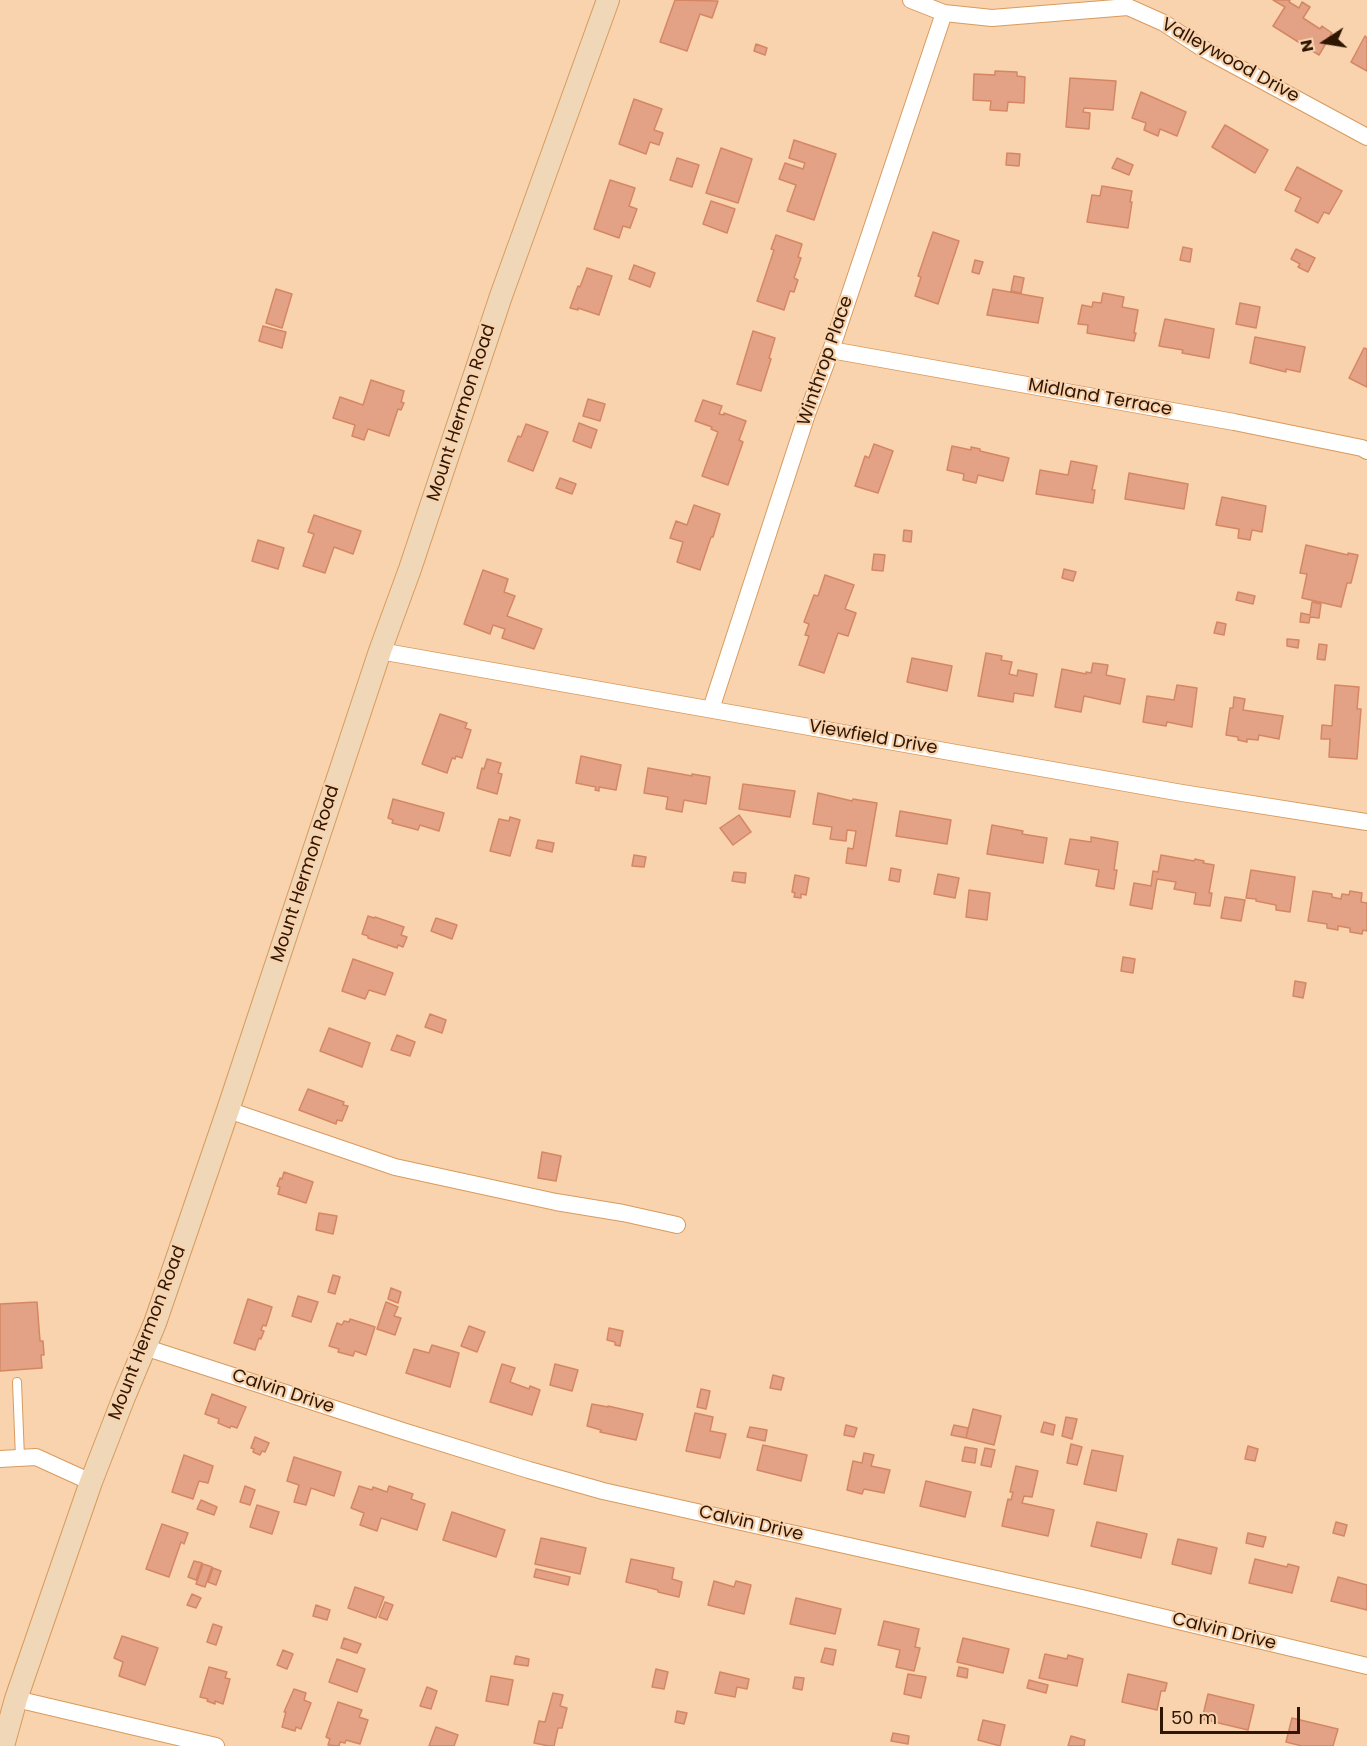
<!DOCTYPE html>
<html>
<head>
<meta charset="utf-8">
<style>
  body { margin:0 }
  #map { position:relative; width:1367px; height:1746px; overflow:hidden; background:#f9d2ae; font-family:Poppins,sans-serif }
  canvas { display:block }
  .north { position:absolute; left:1295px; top:12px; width:60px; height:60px; -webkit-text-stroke:4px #f9d2ae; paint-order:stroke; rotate:258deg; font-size:16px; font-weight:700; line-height:24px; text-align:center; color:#2e1600 }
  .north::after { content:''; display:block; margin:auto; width:21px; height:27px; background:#2e1600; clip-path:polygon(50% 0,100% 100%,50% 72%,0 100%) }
  .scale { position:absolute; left:1160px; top:1707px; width:140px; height:27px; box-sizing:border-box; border:3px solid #2e1600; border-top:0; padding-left:8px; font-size:18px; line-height:21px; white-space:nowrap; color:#2e1600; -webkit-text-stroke:4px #f9d2ae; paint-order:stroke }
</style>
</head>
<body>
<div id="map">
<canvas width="1367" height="1746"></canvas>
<div class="north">N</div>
<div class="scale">50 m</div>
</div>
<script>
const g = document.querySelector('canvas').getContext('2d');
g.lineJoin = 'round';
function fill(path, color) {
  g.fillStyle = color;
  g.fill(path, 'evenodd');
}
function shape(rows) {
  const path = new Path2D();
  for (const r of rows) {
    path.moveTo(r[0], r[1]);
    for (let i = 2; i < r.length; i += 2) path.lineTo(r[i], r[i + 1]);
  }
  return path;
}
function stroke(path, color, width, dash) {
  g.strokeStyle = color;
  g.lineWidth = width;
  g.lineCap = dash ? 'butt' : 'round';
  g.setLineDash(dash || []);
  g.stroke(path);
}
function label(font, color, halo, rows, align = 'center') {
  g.font = font + ' Poppins,sans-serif';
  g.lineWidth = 4.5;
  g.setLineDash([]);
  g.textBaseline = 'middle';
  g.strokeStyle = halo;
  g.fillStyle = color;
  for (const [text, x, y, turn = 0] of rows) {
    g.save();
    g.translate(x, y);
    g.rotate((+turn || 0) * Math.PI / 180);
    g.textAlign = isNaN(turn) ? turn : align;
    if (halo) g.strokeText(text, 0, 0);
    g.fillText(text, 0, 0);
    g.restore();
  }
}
const building = shape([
  [675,0,718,1,712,18,700,14,687,51,660,42,675,0],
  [1273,0,1290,0,1289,2,1299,8,1302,2,1310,7,1303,18,1320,29,1322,26,1332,33,1319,55,1273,26,1285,7,1273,0],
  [1365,36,1367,38,1367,71,1351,62,1365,36],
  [756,44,767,48,765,55,754,51,756,44],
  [995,71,1017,72,1017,76,1025,77,1024,103,1008,102,1007,111,990,110,991,101,973,100,974,74,995,75,995,71],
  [1070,78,1116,81,1113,110,1084,108,1083,112,1090,113,1089,129,1066,127,1070,78],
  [1141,92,1186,112,1177,136,1160,129,1158,136,1144,130,1146,123,1132,118,1141,92],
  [634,99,662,109,654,130,663,133,659,145,650,142,646,154,619,144,634,99],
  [1225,125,1268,150,1255,173,1212,147,1225,125],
  [794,140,836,154,814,220,787,211,796,185,779,179,785,163,803,169,805,163,789,158,794,140],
  [721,148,752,159,738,203,706,193,721,148],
  [1007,153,1020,154,1019,166,1006,165,1007,153],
  [677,158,699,165,692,187,670,180,677,158],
  [1117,158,1133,165,1129,175,1112,168,1117,158],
  [1297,167,1342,191,1329,214,1324,212,1318,223,1295,211,1301,198,1285,190,1297,167],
  [610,180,635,188,629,206,637,209,630,228,623,226,619,238,594,229,610,180],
  [1102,186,1132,191,1130,202,1132,202,1128,228,1087,222,1092,195,1100,196,1102,186],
  [711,201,735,209,727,233,703,224,711,201],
  [933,232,959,241,938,304,915,296,921,277,918,276,933,232],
  [776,235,802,244,798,257,801,258,794,278,798,280,794,292,790,291,784,310,757,301,774,250,771,249,776,235],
  [1183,247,1192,249,1190,262,1180,260,1183,247],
  [1296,249,1315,258,1308,272,1298,267,1300,264,1291,259,1296,249],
  [975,260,983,262,979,274,972,272,975,260],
  [634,265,655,273,650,287,629,279,634,265],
  [587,268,612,276,599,315,578,308,578,310,570,308,578,286,580,287,587,268],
  [1014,276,1024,278,1021,293,1011,291,1014,276],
  [276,289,292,294,282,328,266,323,276,289],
  [993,289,1043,298,1038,323,987,315,993,289],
  [1103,293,1124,297,1122,307,1138,310,1134,333,1136,333,1134,341,1087,333,1088,325,1078,324,1082,305,1092,307,1093,302,1101,303,1103,293],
  [1240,303,1260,307,1256,328,1236,324,1240,303],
  [1165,319,1214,329,1209,358,1182,353,1183,350,1159,346,1165,319],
  [263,326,286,332,282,348,259,341,263,326],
  [753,331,775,338,769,358,771,359,761,391,737,384,753,331],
  [1255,337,1305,347,1300,372,1286,369,1286,372,1250,363,1255,337],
  [1364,348,1367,349,1367,387,1349,378,1364,348],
  [371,380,404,391,401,402,404,403,401,410,398,409,389,436,368,429,364,440,352,436,355,425,333,418,340,397,363,405,371,380],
  [588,399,605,404,600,421,583,416,588,399],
  [703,400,722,406,719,414,724,415,724,413,746,421,739,440,743,442,728,485,702,476,718,432,711,429,712,427,695,421,703,400],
  [579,423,597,430,591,448,573,441,579,423],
  [526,424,548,432,533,471,508,461,518,436,521,437,526,424],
  [874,444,893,451,878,493,855,486,865,456,869,458,874,444],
  [952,446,971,450,971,447,980,449,980,451,1009,458,1003,481,978,475,976,483,963,480,964,474,947,470,952,446],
  [1071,461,1097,466,1092,490,1095,490,1093,503,1036,494,1040,470,1068,475,1071,461],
  [1129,473,1188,484,1184,509,1125,499,1129,473],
  [560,478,576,484,572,494,556,488,560,478],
  [1222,497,1266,506,1262,532,1252,530,1250,540,1238,538,1239,529,1216,525,1222,497],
  [694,505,720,514,713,537,711,537,700,570,677,562,683,542,670,538,676,521,687,525,694,505],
  [314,515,361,531,353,554,334,547,325,573,303,566,314,534,308,532,314,515],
  [904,530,912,531,911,542,903,541,904,530],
  [258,540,284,548,278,569,252,561,258,540],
  [1306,545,1348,555,1348,553,1358,555,1351,583,1347,583,1341,607,1302,598,1307,574,1300,573,1306,545],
  [874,554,885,555,883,571,872,570,874,554],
  [1064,569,1076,572,1073,581,1062,578,1064,569],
  [483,570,508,579,504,592,515,596,507,616,542,629,534,649,502,638,505,629,493,625,490,634,464,624,483,570],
  [825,575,854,585,845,609,856,613,848,636,838,633,824,673,799,665,809,636,805,635,809,624,804,622,814,595,818,596,825,575],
  [1238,592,1255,596,1253,604,1236,600,1238,592],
  [1312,602,1321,604,1319,618,1310,617,1309,623,1300,622,1301,613,1310,615,1312,602],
  [1217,622,1226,624,1224,635,1214,633,1217,622],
  [1287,639,1299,640,1298,648,1287,646,1287,639],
  [1319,644,1327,645,1325,660,1317,659,1319,644],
  [986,653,1002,656,1001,660,1012,662,1009,674,1017,676,1018,670,1037,674,1033,696,1014,693,1013,702,978,696,986,653],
  [912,658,952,666,947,691,907,682,912,658],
  [1093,663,1108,665,1106,675,1125,679,1120,704,1084,696,1081,712,1055,707,1062,669,1086,674,1086,672,1091,673,1093,663],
  [1177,685,1197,688,1192,727,1167,722,1166,726,1143,722,1147,696,1174,700,1177,685],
  [1335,685,1359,687,1357,709,1361,709,1357,759,1329,757,1330,739,1321,739,1322,725,1332,726,1335,685],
  [1234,697,1245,699,1243,710,1283,716,1279,739,1259,735,1258,740,1247,739,1247,742,1238,740,1238,737,1226,735,1230,708,1233,708,1234,697],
  [440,714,467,723,465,728,471,730,462,758,456,756,455,759,452,758,447,773,422,764,440,714],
  [581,756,621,765,616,790,599,787,599,791,595,790,596,787,576,783,581,756],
  [487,759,501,763,498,773,502,774,497,794,477,788,482,768,484,769,487,759],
  [648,768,692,776,692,774,710,777,706,804,684,800,682,812,666,809,668,797,644,793,648,768],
  [743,784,795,791,790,817,739,809,743,784],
  [818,793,852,801,853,799,877,803,866,866,846,863,848,848,853,849,856,831,847,830,846,841,830,839,832,827,813,824,818,793],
  [393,799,444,813,439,831,420,825,418,830,392,823,393,820,388,818,393,799],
  [900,811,951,820,947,844,896,836,900,811],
  [739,815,751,832,733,845,720,828,739,815],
  [510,817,520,820,510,856,490,851,499,819,509,821,510,817],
  [992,825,1023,831,1022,834,1047,838,1043,863,987,854,992,825],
  [1091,837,1118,842,1114,870,1117,870,1114,889,1096,886,1099,870,1065,864,1070,839,1091,842,1091,837],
  [538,840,554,843,552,852,536,848,538,840],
  [634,855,646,857,644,867,632,866,634,855],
  [1161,855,1194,861,1195,859,1204,861,1203,863,1214,865,1209,893,1212,893,1210,906,1194,904,1196,893,1174,889,1176,882,1157,879,1152,909,1130,905,1134,883,1151,886,1153,871,1158,872,1161,855],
  [891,868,901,870,899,882,889,880,891,868],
  [1251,870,1295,877,1290,912,1276,910,1276,905,1256,901,1256,899,1246,898,1251,870],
  [734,872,746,873,745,883,732,881,734,872],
  [938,874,959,878,955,898,934,894,938,874],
  [795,875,809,878,806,895,801,894,801,898,794,897,795,893,792,892,795,875],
  [969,890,990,893,987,920,966,917,969,890],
  [1313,891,1332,894,1332,897,1341,899,1342,894,1349,895,1350,891,1362,893,1361,902,1367,903,1367,931,1363,930,1362,934,1350,932,1350,928,1338,926,1338,930,1327,928,1327,924,1308,921,1313,891],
  [1225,897,1245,900,1241,921,1221,918,1225,897],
  [368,916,374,918,375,917,404,927,401,935,407,937,403,947,398,945,397,948,368,938,368,936,362,934,368,916],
  [436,918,457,925,452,939,431,931,436,918],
  [1123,957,1135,959,1133,973,1121,971,1123,957],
  [353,959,393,973,385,995,369,990,365,999,342,991,353,959],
  [1295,981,1306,983,1303,998,1293,996,1295,981],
  [430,1014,446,1020,442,1033,425,1027,430,1014],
  [329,1028,370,1043,362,1067,320,1051,329,1028],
  [397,1035,415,1042,410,1056,391,1050,397,1035],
  [308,1089,344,1102,343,1105,348,1106,342,1121,337,1120,336,1124,299,1110,308,1089],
  [542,1152,561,1156,556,1181,538,1178,542,1152],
  [284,1172,313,1182,306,1203,278,1194,280,1187,277,1186,280,1178,282,1179,284,1172],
  [319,1213,337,1216,333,1234,316,1230,319,1213],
  [333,1275,340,1277,335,1294,328,1292,333,1275],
  [391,1288,401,1292,398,1303,388,1299,391,1288],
  [298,1296,318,1302,311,1322,292,1316,298,1296],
  [248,1299,272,1307,266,1326,263,1325,261,1330,264,1331,261,1339,259,1338,255,1350,234,1343,248,1299],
  [37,1302,40,1341,43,1341,44,1355,41,1355,42,1368,0,1371,0,1304,37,1302],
  [386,1302,398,1307,394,1316,401,1318,395,1335,377,1329,386,1302],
  [350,1319,375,1327,366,1355,355,1351,353,1356,338,1352,339,1349,329,1346,337,1323,342,1325,344,1321,349,1322,350,1319],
  [469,1326,485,1332,477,1352,461,1346,469,1326],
  [609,1328,623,1331,620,1346,615,1345,615,1342,607,1340,609,1328],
  [432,1345,459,1353,450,1387,406,1373,414,1349,429,1353,432,1345],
  [502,1364,515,1368,510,1382,529,1389,530,1386,540,1390,532,1415,490,1402,502,1364],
  [555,1364,578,1370,572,1391,550,1385,555,1364],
  [773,1375,784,1378,781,1390,770,1388,773,1375],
  [701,1389,710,1391,706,1409,697,1407,701,1389],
  [212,1394,246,1407,237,1428,231,1426,230,1428,218,1423,219,1419,205,1414,212,1394],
  [592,1404,608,1407,608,1406,643,1414,636,1440,600,1432,601,1430,587,1426,592,1404],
  [973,1409,1001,1416,994,1445,966,1438,973,1409],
  [695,1413,713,1417,710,1431,726,1434,720,1458,686,1451,695,1413],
  [1066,1417,1077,1419,1072,1439,1062,1436,1066,1417],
  [1044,1422,1055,1425,1053,1435,1041,1432,1044,1422],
  [846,1425,857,1428,854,1437,844,1435,846,1425],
  [954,1425,968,1428,966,1438,951,1435,954,1425],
  [750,1427,767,1430,765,1441,747,1437,750,1427],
  [255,1437,269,1443,265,1452,262,1451,260,1455,253,1452,254,1449,251,1448,255,1437],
  [1071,1444,1082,1447,1077,1465,1067,1463,1071,1444],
  [763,1445,807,1455,801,1481,757,1470,763,1445],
  [1248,1446,1258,1449,1255,1461,1245,1459,1248,1446],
  [965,1447,977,1449,975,1463,962,1461,965,1447],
  [985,1448,995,1450,991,1467,981,1465,985,1448],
  [1092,1450,1123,1456,1116,1491,1084,1484,1092,1450],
  [864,1453,874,1455,871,1466,890,1470,884,1493,864,1489,862,1494,847,1490,853,1461,862,1463,864,1453],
  [184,1455,213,1466,208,1483,199,1481,193,1499,172,1492,184,1455],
  [294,1457,341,1472,334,1496,311,1488,306,1505,294,1502,299,1485,287,1481,294,1457],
  [1016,1466,1038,1471,1032,1497,1024,1496,1022,1503,1054,1510,1048,1536,1002,1526,1008,1499,1011,1500,1013,1492,1010,1492,1016,1466],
  [926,1481,971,1492,965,1517,920,1506,926,1481],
  [245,1486,255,1490,250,1505,240,1502,245,1486],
  [359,1486,372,1490,373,1487,387,1492,389,1486,413,1494,411,1499,425,1504,417,1530,381,1518,377,1531,360,1525,364,1513,351,1508,359,1486],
  [201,1500,217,1507,214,1515,197,1509,201,1500],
  [257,1505,279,1512,272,1534,250,1527,257,1505],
  [452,1512,505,1530,496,1557,443,1540,452,1512],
  [1097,1522,1147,1534,1141,1558,1091,1546,1097,1522],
  [1336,1522,1347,1525,1344,1536,1333,1533,1336,1522],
  [162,1524,188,1533,184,1544,181,1542,169,1577,146,1569,162,1524],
  [1248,1533,1266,1537,1263,1547,1246,1543,1248,1533],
  [541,1538,586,1548,580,1574,535,1564,541,1538],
  [1178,1539,1217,1548,1211,1574,1172,1564,1178,1539],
  [631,1559,674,1568,672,1579,682,1582,679,1597,658,1592,658,1590,626,1582,631,1559],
  [1255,1559,1287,1567,1288,1564,1299,1567,1292,1593,1249,1583,1255,1559],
  [194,1561,202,1563,196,1580,188,1577,194,1561],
  [203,1564,212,1567,205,1587,196,1584,203,1564],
  [213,1568,221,1571,216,1585,208,1582,213,1568],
  [536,1569,570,1577,568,1585,534,1577,536,1569],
  [1338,1577,1367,1585,1367,1610,1331,1601,1338,1577],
  [714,1581,734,1587,736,1581,751,1585,744,1614,708,1605,714,1581],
  [355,1587,384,1597,376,1618,348,1608,355,1587],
  [192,1594,201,1598,196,1608,187,1605,192,1594],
  [796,1598,841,1609,835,1634,790,1624,796,1598],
  [385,1602,393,1605,387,1620,379,1617,385,1602],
  [316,1605,330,1610,327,1620,313,1616,316,1605],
  [884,1621,919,1629,915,1647,920,1648,914,1671,896,1667,900,1650,878,1645,884,1621],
  [213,1624,222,1627,216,1645,207,1642,213,1624],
  [122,1636,158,1648,145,1685,119,1676,123,1662,114,1658,122,1636],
  [344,1638,361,1644,357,1653,341,1648,344,1638],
  [963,1638,1009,1649,1003,1673,957,1662,963,1638],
  [825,1648,836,1650,833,1665,821,1662,825,1648],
  [283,1650,293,1654,287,1669,277,1665,283,1650],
  [1045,1654,1067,1659,1068,1655,1083,1659,1077,1686,1039,1678,1045,1654],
  [516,1656,529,1659,528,1666,514,1664,516,1656],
  [337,1659,365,1669,357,1692,329,1682,337,1659],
  [209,1667,227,1672,225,1678,230,1679,223,1704,215,1701,215,1704,207,1701,208,1699,200,1697,209,1667],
  [959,1667,968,1669,967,1678,957,1676,959,1667],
  [656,1669,668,1672,664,1689,652,1687,656,1669],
  [720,1672,749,1679,747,1689,737,1687,735,1697,715,1693,720,1672],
  [908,1674,926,1677,921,1698,904,1694,908,1674],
  [1128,1674,1167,1683,1165,1691,1161,1691,1157,1710,1122,1702,1128,1674],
  [491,1676,513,1680,508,1705,486,1701,491,1676],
  [795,1677,804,1678,802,1690,793,1688,795,1677],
  [1029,1680,1048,1685,1046,1693,1027,1688,1029,1680],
  [427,1687,437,1691,431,1709,420,1706,427,1687],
  [294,1689,306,1693,304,1700,311,1703,301,1729,296,1727,295,1731,282,1727,286,1712,284,1712,294,1689],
  [553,1693,563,1695,560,1706,567,1708,562,1728,558,1728,554,1746,549,1746,534,1743,539,1721,545,1722,553,1693],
  [1208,1694,1254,1705,1248,1730,1202,1719,1208,1694],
  [338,1702,362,1710,359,1717,368,1720,360,1744,346,1740,345,1743,340,1742,339,1746,328,1745,330,1739,326,1737,338,1702],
  [677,1711,687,1713,684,1724,675,1722,677,1711],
  [1292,1718,1338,1729,1333,1746,1302,1746,1286,1742,1292,1718],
  [983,1720,1005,1725,1000,1746,978,1740,983,1720],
  [436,1727,458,1735,454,1746,429,1746,436,1727],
  [893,1733,909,1736,908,1744,891,1741,893,1733],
  [1071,1736,1085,1740,1084,1746,1068,1746,1071,1736]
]);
const service = shape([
  [17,1382,20,1458]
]);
const minor = shape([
  [911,0,944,13,992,18,1128,7,1164,23,1202,48,1367,137],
  [831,350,1234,422,1362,448,1367,451],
  [380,651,1182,793,1367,822],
  [711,709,807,414,831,350,944,13],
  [228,1110,395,1167,556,1202,623,1213,677,1225],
  [144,1347,403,1431,529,1470,603,1491,1086,1599,1367,1666],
  [0,1459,36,1457,91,1482],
  [16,1699,216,1746]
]);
const secondary = shape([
  [3,1746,16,1699,91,1482,124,1397,155,1323,228,1110,380,651,410,569,501,296,608,0]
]);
const streetNames = [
  ["Valleywood Drive",1230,61,29],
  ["Winthrop Place",826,361,-71],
  ["Midland Terrace",1100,398,10],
  ["Mount Hermon Road",462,413,-72],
  ["Viewfield Drive",873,738,10],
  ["Mount Hermon Road",306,874,-72],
  ["Mount Hermon Road",148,1333,-69],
  ["Calvin Drive",283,1392,18],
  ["Calvin Drive",751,1524,13],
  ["Calvin Drive",1224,1632,14]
];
fill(building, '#e3a285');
stroke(building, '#d58764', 1.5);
stroke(service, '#d89b5d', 10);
stroke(minor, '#d89b5d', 18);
stroke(secondary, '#d89b5d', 24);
stroke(service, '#fff', 8);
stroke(minor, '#fff', 16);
stroke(secondary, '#efd7b8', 22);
label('18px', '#2e1600', '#f9d2ae', streetNames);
</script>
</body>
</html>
